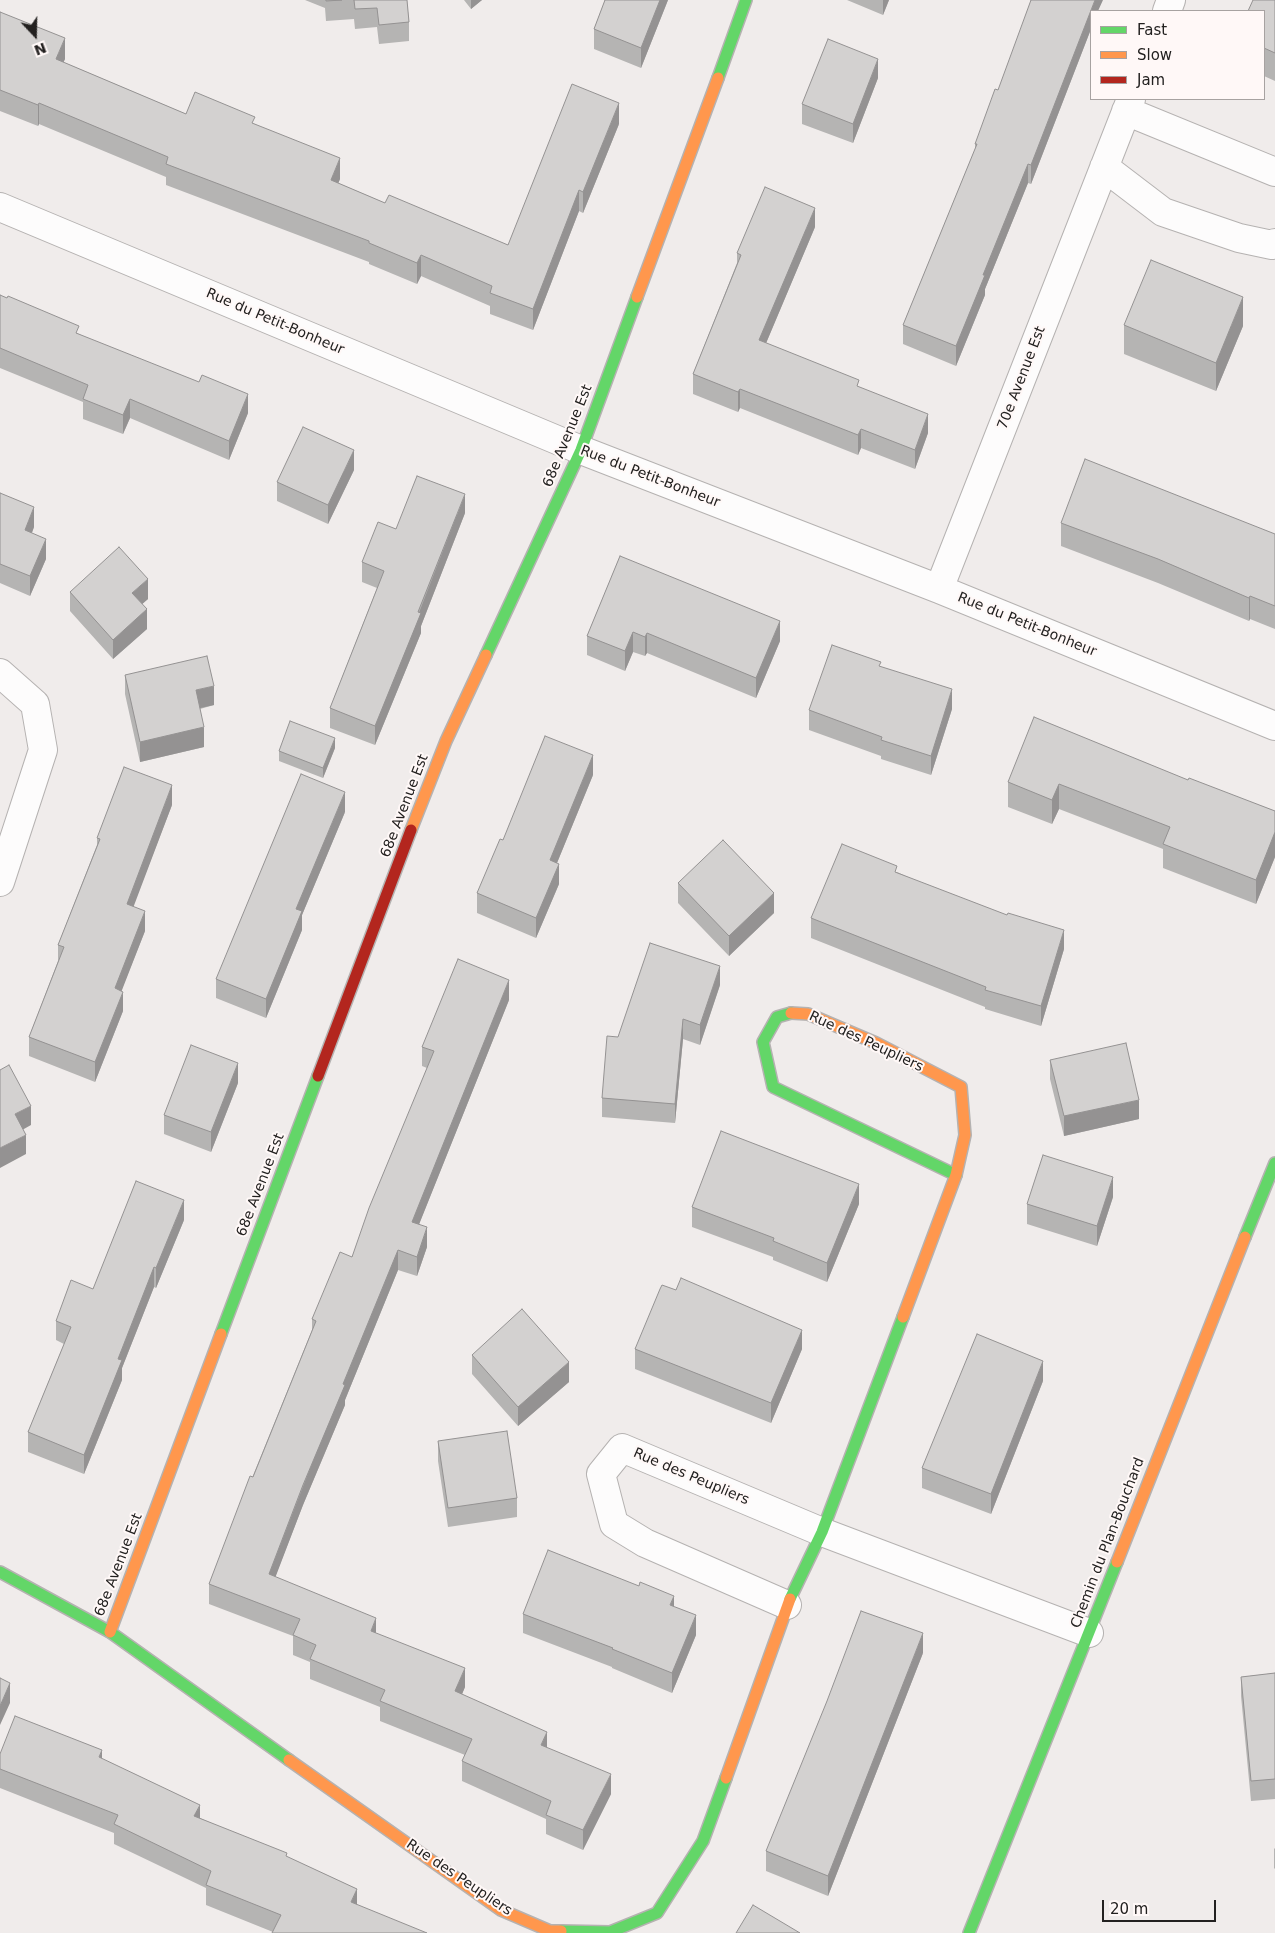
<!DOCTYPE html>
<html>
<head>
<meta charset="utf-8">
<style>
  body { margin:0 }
  #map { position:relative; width:1275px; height:1933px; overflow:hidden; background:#f0eceb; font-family:"DejaVu Sans",sans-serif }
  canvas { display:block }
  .legend { position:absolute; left:1090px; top:10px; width:175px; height:90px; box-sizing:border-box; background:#fff8f7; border:1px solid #a7a2a1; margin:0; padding:6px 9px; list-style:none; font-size:15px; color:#232120 }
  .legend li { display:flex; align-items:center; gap:10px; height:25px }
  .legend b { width:25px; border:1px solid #a7a2a1 }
  .north { position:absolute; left:10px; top:10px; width:50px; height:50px; -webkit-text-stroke:4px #fff8f7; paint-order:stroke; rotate:159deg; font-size:14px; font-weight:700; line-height:20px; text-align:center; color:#232120 }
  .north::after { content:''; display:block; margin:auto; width:18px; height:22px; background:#232120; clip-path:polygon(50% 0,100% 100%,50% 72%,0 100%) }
  .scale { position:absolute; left:1102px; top:1900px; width:114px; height:22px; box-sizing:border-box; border:2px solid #232120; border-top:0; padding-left:6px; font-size:15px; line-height:18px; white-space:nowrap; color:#232120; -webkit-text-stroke:4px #fff8f7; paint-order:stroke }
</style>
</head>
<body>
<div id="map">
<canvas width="1275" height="1933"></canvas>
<ul class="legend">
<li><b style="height:6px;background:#63d668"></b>Fast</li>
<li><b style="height:6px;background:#ff974d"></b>Slow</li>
<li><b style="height:6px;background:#b3261e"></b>Jam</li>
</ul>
<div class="north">N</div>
<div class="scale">20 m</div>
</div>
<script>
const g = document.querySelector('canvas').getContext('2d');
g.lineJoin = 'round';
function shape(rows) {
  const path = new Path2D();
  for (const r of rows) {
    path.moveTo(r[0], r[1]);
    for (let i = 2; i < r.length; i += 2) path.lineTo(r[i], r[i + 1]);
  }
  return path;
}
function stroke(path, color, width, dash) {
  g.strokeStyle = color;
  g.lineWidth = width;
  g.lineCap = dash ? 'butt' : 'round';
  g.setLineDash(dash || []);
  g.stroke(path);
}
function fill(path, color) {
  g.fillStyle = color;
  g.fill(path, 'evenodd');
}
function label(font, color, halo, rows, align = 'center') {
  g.font = font + ' "DejaVu Sans",sans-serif';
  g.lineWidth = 4;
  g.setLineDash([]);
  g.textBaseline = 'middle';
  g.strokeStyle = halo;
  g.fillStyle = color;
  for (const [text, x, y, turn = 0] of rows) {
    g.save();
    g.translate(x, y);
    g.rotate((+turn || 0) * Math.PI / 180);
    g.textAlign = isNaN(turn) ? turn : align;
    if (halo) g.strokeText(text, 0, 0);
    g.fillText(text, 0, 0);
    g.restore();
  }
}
const street = shape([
  [1167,11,1171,0],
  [1126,111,1275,172],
  [1104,167,1163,212,1239,238,1272,245,1275,243],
  [0,207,581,450,939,589,1275,726],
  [939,589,1131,99],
  [0,673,35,704,43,750,0,882],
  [787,1605,645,1543,614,1524,601,1474,622,1448,822,1532,1089,1633]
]);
const fast = shape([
  [718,78,746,0],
  [486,655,581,450,637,297],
  [791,1013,777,1017,763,1042,773,1087,956,1175],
  [1245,1237,1275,1163],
  [221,1334,318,1076],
  [0,1572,110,1632,289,1760],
  [790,1599,822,1532,903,1317],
  [561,1931,610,1932,657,1913,703,1841,726,1778],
  [969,1933,1117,1562]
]);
const slow = shape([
  [637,297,718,78],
  [411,830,446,741,486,655],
  [791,1013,808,1014,876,1043,961,1087,965,1135,956,1175,903,1317],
  [1117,1562,1245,1237],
  [110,1632,221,1334],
  [289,1760,501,1910,550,1931,561,1931],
  [726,1778,790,1599]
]);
const jam = shape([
  [318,1076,411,830]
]);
const wall = shape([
  [305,0,407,0,409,22,409,41,379,44,377,27,355,29,354,19,326,21,325,8],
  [464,0,482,0,471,9],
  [605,0,668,0,641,68,594,49,594,29],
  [847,0,889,0,883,15],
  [1275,0,1275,81,1264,76,1264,11],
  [1091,11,1091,29,1031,184,1028,183,985,289,985,295,956,366,903,344,903,325,975,149,975,144,998,90],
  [0,12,65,59,63,62,186,114,255,124,340,179,338,183,385,203,508,245,619,124,583,213,579,211,533,330,490,314,490,306,421,276,417,284,369,264,369,262,166,185,166,177,39,124,38,126,0,111],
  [878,78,853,143,802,124,802,104],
  [815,227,766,343,859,387,928,433,915,469,861,448,858,455,740,408,738,412,693,394,693,374,737,263,737,253],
  [0,295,79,334,248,413,229,460,130,418,123,434,83,419,83,402,0,368],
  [1124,325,1243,326,1216,391,1124,354],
  [354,470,328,524,277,501,277,482],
  [0,493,34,527,32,533,46,559,30,596,0,583],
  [465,513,421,626,421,633,375,745,330,728,330,708,377,588,362,582,362,562,396,529],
  [1061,523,1275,534,1275,629,1250,619,1249,621,1158,583,1061,546],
  [620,556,780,641,756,698,647,653,645,656,633,652,625,671,587,655,587,636],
  [70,592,148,599,142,604,147,629,113,659,70,611],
  [881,667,952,709,931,775,881,759,881,756,809,730,809,710],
  [125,675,214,705,200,709,204,747,140,762,125,694],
  [335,748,323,778,279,761,279,751],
  [593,775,557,863,559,884,536,938,477,913,477,893,503,840],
  [1188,780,1275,811,1275,857,1256,904,1163,868,1163,849,1059,809,1052,824,1008,807,1008,782],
  [172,805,133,906,145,931,121,991,123,1011,95,1082,29,1056,29,1037,58,961,58,945,97,845,97,838],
  [345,812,302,915,302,930,266,1018,216,998,216,979],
  [897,872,1064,949,1041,1026,985,1009,985,1007,811,938,811,918],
  [678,883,774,913,729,956,678,903],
  [720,985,700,1045,683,1039,675,1123,602,1117,602,1098,618,1037],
  [509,1000,419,1224,427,1247,417,1276,398,1270,345,1400,345,1405,303,1505,275,1577,376,1633,465,1687,462,1694,547,1748,611,1794,583,1850,546,1834,546,1819,462,1781,462,1761,465,1755,380,1721,380,1707,310,1679,310,1662,293,1655,293,1636,209,1604,209,1584,312,1330,312,1319,352,1257,427,1068,422,1066,422,1047],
  [1050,1060,1139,1119,1064,1136,1050,1079],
  [238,1083,211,1152,164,1134,164,1115],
  [1113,1197,1097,1246,1027,1224,1027,1204],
  [859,1204,827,1282,773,1260,773,1257,692,1227,692,1207],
  [184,1220,156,1288,154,1287,122,1368,122,1380,84,1474,28,1452,28,1432,64,1344,56,1340,56,1321,93,1289],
  [676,1290,802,1349,771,1423,635,1369,635,1349],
  [472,1355,569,1382,518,1426,472,1374],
  [1043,1381,991,1514,922,1488,922,1468],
  [438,1441,517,1498,517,1517,448,1527,438,1461],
  [674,1607,696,1635,672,1693,612,1668,612,1667,523,1633,523,1614],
  [923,1653,828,1896,766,1871,766,1851],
  [1275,1673,1275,1799,1251,1801,1241,1696,1241,1677],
  [0,1754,102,1759,200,1818,287,1857,357,1889,273,1932,206,1905,206,1888,114,1844,114,1833,0,1788],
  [1275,1848,1275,1869,1274,1868,1274,1849]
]);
const shadedWall = shape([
  [471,0,482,0,471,9],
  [660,0,668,0,641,68,641,48],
  [883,0,889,0,883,15],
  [1095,0,1103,0,1098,11,1091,11,1091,29,1031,184,1031,165],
  [65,38,65,59,56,80,56,59],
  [878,59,878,78,853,143,853,124],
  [39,103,39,124,38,126,38,105],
  [619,103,619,124,583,213,583,192],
  [340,158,340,179,331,201,331,180],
  [1028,164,1028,183,985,289,985,295,956,366,956,346,983,275],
  [579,190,579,211,533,330,533,309],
  [815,208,815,227,759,360,759,340],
  [421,255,421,276,417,284,417,263],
  [1243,297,1243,326,1216,391,1216,363],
  [740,389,740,408,738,412,738,392],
  [248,394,248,413,229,460,229,441],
  [130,399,130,418,123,434,123,415],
  [928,414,928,433,915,469,915,450],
  [861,429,861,448,858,455,858,435],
  [354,450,354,470,328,524,328,505],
  [465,494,465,513,421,626,421,633,375,745,375,726],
  [34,507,34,527,25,550,25,530],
  [46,539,46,559,30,596,30,576],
  [148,579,148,599,132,613,132,593],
  [1250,596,1250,619,1249,621,1249,598],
  [147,609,147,629,113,659,113,640],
  [780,621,780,641,756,698,756,678],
  [633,632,633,652,625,671,625,651],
  [647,633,647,653,645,656,645,637],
  [214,686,214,705,196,709,196,690],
  [952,689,952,709,931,775,931,756],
  [204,727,204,747,140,762,140,742],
  [335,738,335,748,323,778,323,768],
  [593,755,593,775,550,880,550,860],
  [1059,784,1059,809,1052,824,1052,800],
  [172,785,172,805,127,924,127,904],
  [345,792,345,812,302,915,302,930,266,1018,266,999,296,909],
  [1275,832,1275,857,1256,904,1256,880],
  [559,864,559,884,536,938,536,918],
  [774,893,774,913,729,956,729,936],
  [145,911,145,931,115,1008,115,988],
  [1064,930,1064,949,1041,1026,1041,1006],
  [720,966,720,985,700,1045,700,1025],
  [509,980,509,1000,412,1242,412,1222],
  [123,992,123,1011,95,1082,95,1062],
  [683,1019,683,1039,675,1123,675,1104],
  [238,1063,238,1083,211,1152,211,1132],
  [1139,1100,1139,1119,1064,1136,1064,1116],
  [31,1106,31,1125,15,1134,15,1114],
  [26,1135,26,1154,0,1168,0,1148],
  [1113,1177,1113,1197,1097,1246,1097,1226],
  [859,1184,859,1204,827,1282,827,1263],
  [184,1200,184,1220,156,1288,156,1268],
  [427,1227,427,1247,417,1276,417,1257],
  [398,1250,398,1270,345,1400,345,1405,303,1505,269,1594,269,1574,343,1384],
  [154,1267,154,1287,122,1368,122,1380,84,1474,84,1455,118,1359],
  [802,1330,802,1349,771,1423,771,1403],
  [1043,1361,1043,1381,991,1514,991,1494],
  [569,1362,569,1382,518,1426,518,1407],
  [674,1596,674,1615,670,1605],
  [696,1615,696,1635,672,1693,672,1673],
  [376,1618,376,1638,371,1631],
  [923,1633,923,1653,828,1896,828,1876],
  [465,1668,465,1687,455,1711,455,1691],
  [10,1683,10,1703,0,1725,0,1706],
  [547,1732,547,1752,541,1745],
  [102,1750,102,1769,99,1757],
  [611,1774,611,1794,583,1850,583,1830],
  [200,1805,200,1825,194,1816],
  [357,1889,357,1909,351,1902]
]);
const building = shape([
  [326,0,342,0,326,1,326,0],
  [354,0,407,0,409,22,379,25,377,8,355,9,354,0],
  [605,0,660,0,641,48,594,29,605,0],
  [1031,0,1095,0,1031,165,1028,164,983,275,985,275,956,346,903,325,977,144,975,144,995,89,998,90,1031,0],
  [1253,0,1275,0,1275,53,1264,48,1264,11,1248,11,1253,0],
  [0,12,65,38,56,59,186,114,195,92,255,117,252,123,340,158,331,180,385,203,389,195,508,245,572,84,619,103,583,192,579,190,533,309,490,293,492,286,421,255,417,263,369,243,369,241,166,164,168,157,39,103,38,105,0,90,0,12],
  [828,39,878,59,853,124,802,104,828,39],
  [765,187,815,208,759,340,859,380,857,386,928,414,915,450,861,429,858,435,740,389,738,392,693,374,741,255,737,253,765,187],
  [1151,260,1243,297,1216,363,1124,325,1151,260],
  [0,295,7,298,8,296,79,326,76,333,199,382,202,375,248,394,229,441,130,399,123,415,83,399,88,385,0,348,0,295],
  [303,427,354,450,328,505,277,482,303,427],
  [1085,459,1275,534,1275,606,1250,596,1249,598,1158,559,1061,523,1085,459],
  [417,476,465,494,418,612,421,613,375,726,330,708,384,571,362,562,378,522,396,529,417,476],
  [0,493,34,507,25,530,46,539,30,576,0,564,0,493],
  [119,547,148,579,132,593,147,609,113,640,70,592,119,547],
  [620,556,780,621,756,678,647,633,645,637,633,632,625,651,587,636,620,556],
  [832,645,881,662,879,666,952,689,931,756,881,740,882,737,809,710,832,645],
  [207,656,214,686,196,690,204,727,140,742,125,675,207,656],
  [1034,717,1188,780,1189,778,1275,811,1275,832,1256,880,1163,844,1170,827,1059,784,1052,800,1008,782,1034,717],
  [290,721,335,738,323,768,279,751,290,721],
  [545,736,593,755,550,860,559,864,536,918,477,893,500,839,503,840,545,736],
  [124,767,172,785,127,904,145,911,115,988,123,992,95,1062,29,1037,64,947,58,945,100,839,97,838,124,767],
  [301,774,345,792,296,909,302,911,266,999,216,979,301,774],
  [723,840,774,893,729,936,678,883,723,840],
  [842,844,897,866,895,872,1007,915,1008,913,1064,930,1041,1006,985,990,986,987,811,918,842,844],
  [650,943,720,966,700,1025,683,1019,675,1104,602,1098,607,1036,618,1037,650,943],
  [458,959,509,980,412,1222,427,1227,417,1257,398,1250,343,1384,345,1385,303,1485,269,1574,376,1618,371,1631,465,1668,455,1691,547,1732,541,1745,611,1774,583,1830,546,1815,551,1801,462,1761,472,1739,380,1701,385,1690,310,1659,316,1645,293,1635,300,1619,209,1584,250,1476,253,1477,316,1321,312,1319,340,1252,352,1257,369,1208,434,1051,422,1047,458,959],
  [1126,1043,1139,1100,1064,1116,1050,1060,1126,1043],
  [191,1045,238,1063,211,1132,164,1115,191,1045],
  [9,1065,31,1106,15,1114,26,1135,0,1148,0,1070,9,1065],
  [721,1131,859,1184,827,1263,773,1241,774,1238,692,1207,721,1131],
  [1043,1155,1113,1177,1097,1226,1027,1204,1043,1155],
  [136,1181,184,1200,156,1268,154,1267,118,1359,122,1360,84,1455,28,1432,71,1327,56,1321,71,1280,93,1289,136,1181],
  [681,1278,802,1330,771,1403,635,1349,660,1289,662,1285,676,1290,681,1278],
  [522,1309,569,1362,518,1407,472,1355,522,1309],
  [977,1334,1043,1361,991,1494,922,1468,977,1334],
  [507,1431,517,1498,448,1508,438,1441,507,1431],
  [548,1550,639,1586,640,1582,674,1596,670,1605,696,1615,672,1673,612,1649,613,1648,523,1614,548,1550],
  [861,1611,923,1633,828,1876,766,1851,827,1701,861,1611],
  [1275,1673,1275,1779,1251,1781,1241,1677,1275,1673],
  [0,1678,10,1683,0,1706,0,1678],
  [15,1716,102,1750,99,1757,200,1805,194,1816,287,1853,286,1856,357,1889,351,1902,427,1933,272,1933,281,1915,206,1885,211,1871,114,1824,118,1815,0,1769,0,1754,15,1716],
  [753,1905,800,1933,736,1933,753,1905]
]);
const streetNames = [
  ["Rue du Petit-Bonheur",275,322,23],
  ["70e Avenue Est",1022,378,-69],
  ["68e Avenue Est",568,436,-68],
  ["Rue du Petit-Bonheur",650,477,21],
  ["Rue du Petit-Bonheur",1027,625,22],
  ["68e Avenue Est",405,806,-69],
  ["Rue des Peupliers",866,1042,25],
  ["68e Avenue Est",261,1185,-69],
  ["Rue des Peupliers",691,1477,23],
  ["Chemin du Plan-Bouchard",1108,1543,-69],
  ["68e Avenue Est",119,1565,-69],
  ["Rue des Peupliers",459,1878,34]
];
stroke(street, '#b5b2b1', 30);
stroke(fast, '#b5b2b1', 14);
stroke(slow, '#b5b2b1', 14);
stroke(jam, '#b5b2b1', 14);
stroke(street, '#fdfcfc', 28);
stroke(fast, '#63d668', 11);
stroke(slow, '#ff974d', 11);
stroke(jam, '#b3261e', 11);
fill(wall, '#b5b4b3');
fill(shadedWall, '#949292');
fill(building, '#d3d1d0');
stroke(building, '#949292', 1);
label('14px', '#232120', '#fff8f7', streetNames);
</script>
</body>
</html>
